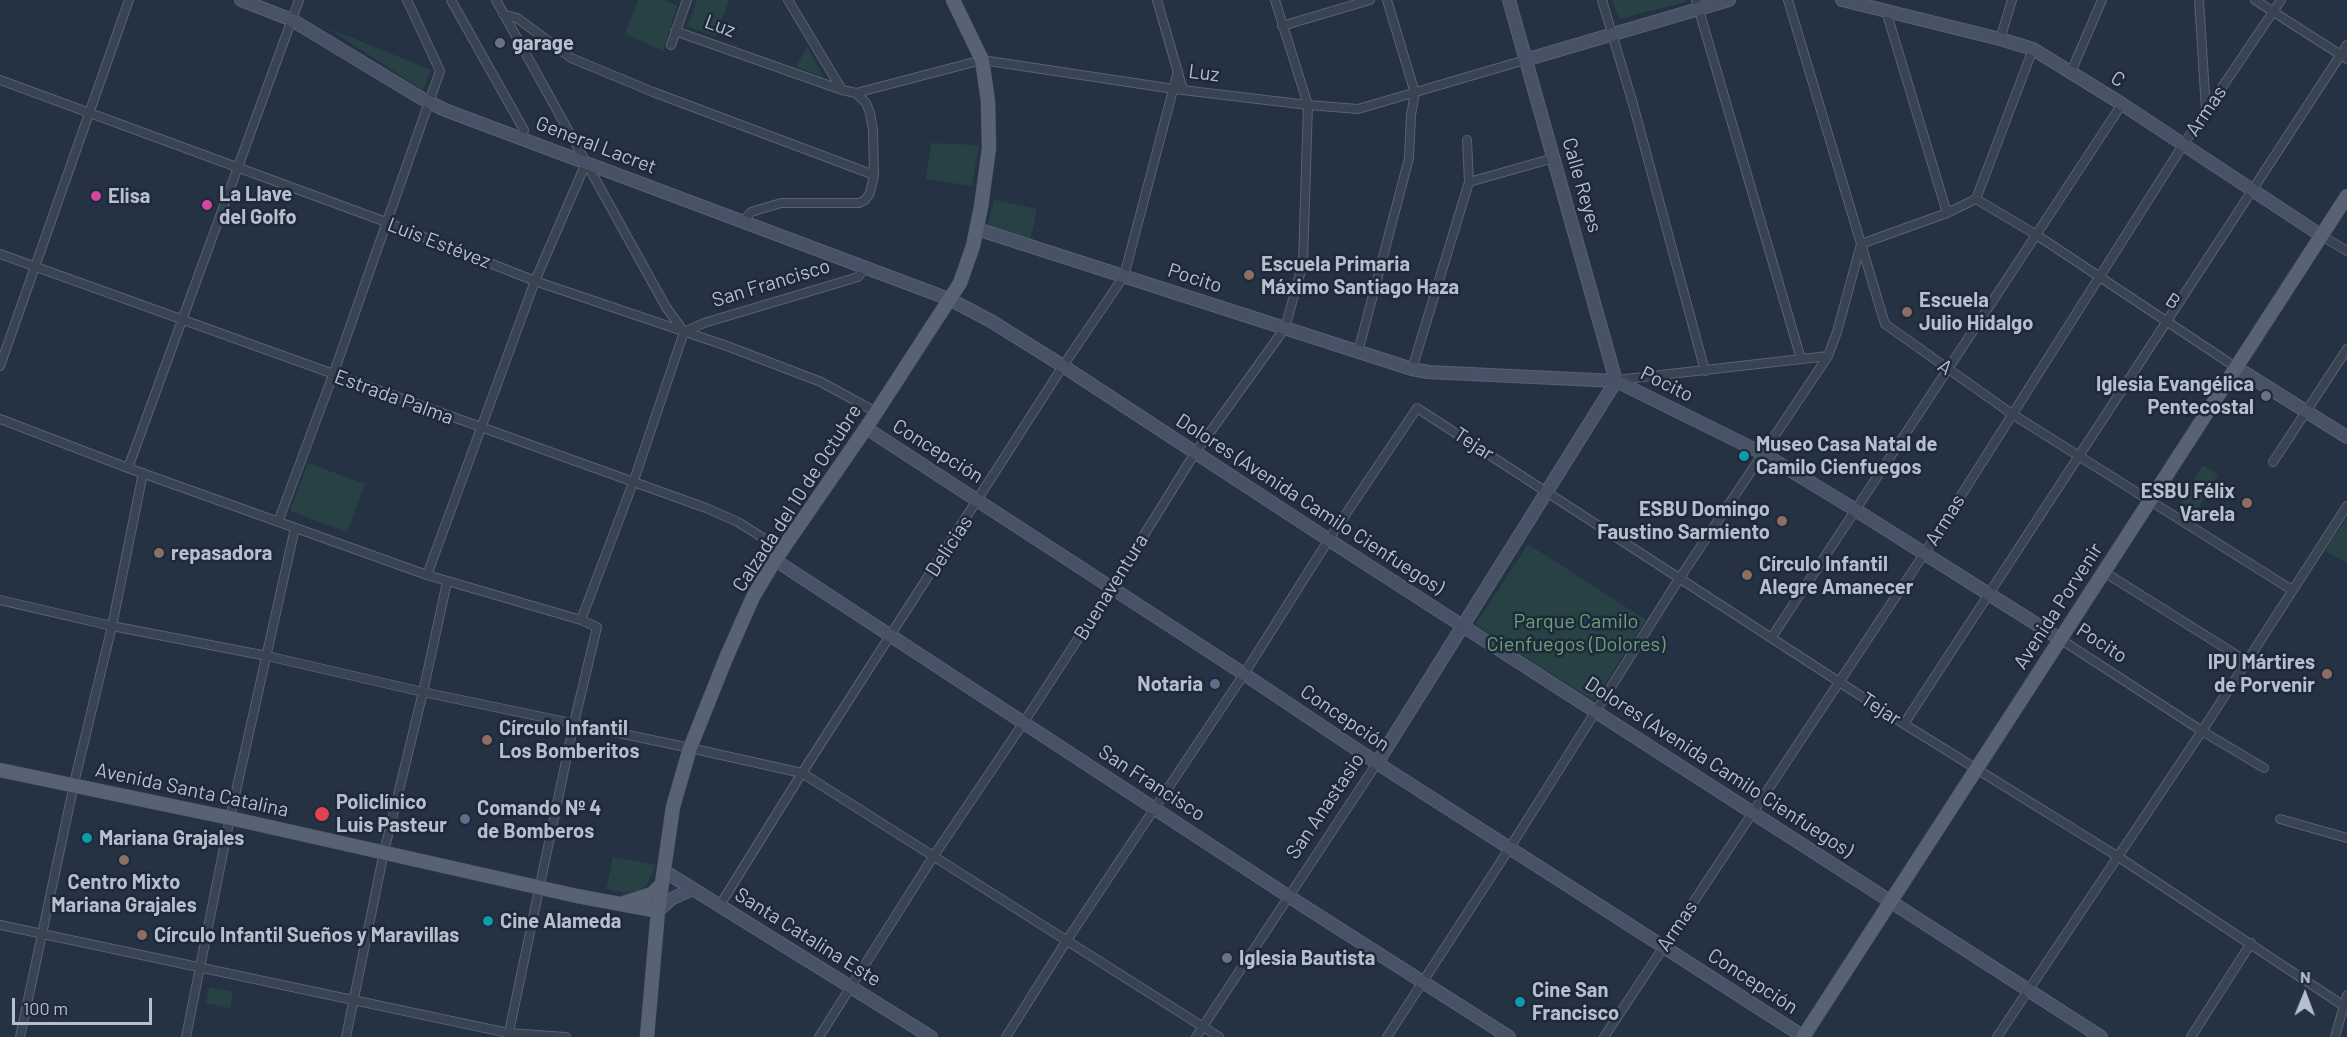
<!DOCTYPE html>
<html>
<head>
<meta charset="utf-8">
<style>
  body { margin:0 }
  #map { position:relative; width:2347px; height:1037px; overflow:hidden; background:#243244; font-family:Barlow,sans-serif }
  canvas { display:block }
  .north { position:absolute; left:2275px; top:965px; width:60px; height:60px; -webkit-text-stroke:4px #1e2939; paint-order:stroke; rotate:1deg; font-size:16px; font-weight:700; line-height:24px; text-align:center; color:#b6bfcd }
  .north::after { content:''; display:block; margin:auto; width:21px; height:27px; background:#b6bfcd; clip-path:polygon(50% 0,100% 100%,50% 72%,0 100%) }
  .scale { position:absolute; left:12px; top:998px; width:140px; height:27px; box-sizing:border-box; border:3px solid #b6bfcd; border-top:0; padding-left:8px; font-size:18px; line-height:21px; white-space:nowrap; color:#b6bfcd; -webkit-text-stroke:4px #1e2939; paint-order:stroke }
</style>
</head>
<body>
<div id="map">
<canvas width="2347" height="1037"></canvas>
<div class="north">N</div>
<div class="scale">100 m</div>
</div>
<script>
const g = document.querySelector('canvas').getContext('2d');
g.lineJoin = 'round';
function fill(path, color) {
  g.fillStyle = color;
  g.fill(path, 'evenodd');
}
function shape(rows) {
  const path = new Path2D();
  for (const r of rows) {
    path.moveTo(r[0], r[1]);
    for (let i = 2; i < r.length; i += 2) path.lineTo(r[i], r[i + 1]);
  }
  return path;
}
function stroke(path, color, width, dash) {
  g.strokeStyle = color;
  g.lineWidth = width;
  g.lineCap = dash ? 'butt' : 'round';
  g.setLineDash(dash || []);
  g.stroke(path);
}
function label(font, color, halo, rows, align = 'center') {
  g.font = font + ' Barlow,sans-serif';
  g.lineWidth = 5;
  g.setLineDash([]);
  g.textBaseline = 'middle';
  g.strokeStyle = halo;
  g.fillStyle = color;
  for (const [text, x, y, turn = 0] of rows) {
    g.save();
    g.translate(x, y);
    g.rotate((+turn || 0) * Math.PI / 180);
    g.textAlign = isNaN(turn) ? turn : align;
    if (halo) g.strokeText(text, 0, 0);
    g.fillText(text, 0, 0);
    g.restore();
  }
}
const green = shape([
  [638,0,664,0,677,6,663,51,625,34],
  [697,0,729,0,716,36,687,26],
  [1612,0,1685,0,1686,2,1619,19],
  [328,28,431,70,423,90],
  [807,46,824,77,796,67],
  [931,143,979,145,972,186,926,179],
  [994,200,1037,209,1030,242,987,228],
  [308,463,365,484,347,532,290,511],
  [2203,465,2218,475,2196,512,2180,503],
  [2347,518,2347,563,2325,551],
  [1528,544,1646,620,1594,701,1475,625],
  [613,857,656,865,647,884,638,891,627,893,606,889],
  [209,987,233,992,230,1008,206,1003]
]);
const street = shape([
  [451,0,524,130,521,138],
  [496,0,666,307,684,332],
  [788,0,842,90],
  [1157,0,1183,90],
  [1602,0,1633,104,1705,371],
  [1696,0,1801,359],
  [1788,0,1885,324,2012,414,2292,590],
  [2199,0,2206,110],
  [2255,0,2347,59],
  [1886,11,1947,213],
  [503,14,517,18,571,58,653,92,874,175],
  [1282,26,1370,0],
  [675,31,842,90,856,93,982,60,1174,89,1308,105,1358,109,1525,60],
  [2000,39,2012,0],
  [671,45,687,0],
  [2071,72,2102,0],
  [0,80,386,222,535,281,727,346,821,382,876,412],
  [1469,182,1554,158],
  [1976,199,2035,234,2237,368],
  [743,221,751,212,781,203,859,203,865,200,870,193,874,175,873,130,870,113,866,103,856,93],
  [2322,236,2347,251],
  [0,254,706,508,738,522,782,550],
  [684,332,704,323,858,277,866,267],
  [1358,352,1409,158,1411,115,1415,93,1387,0],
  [0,366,129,0],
  [1412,369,1469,182,1467,140],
  [1617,380,1828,356],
  [0,419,128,468,427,575,581,620,597,627,574,723,508,1037],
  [2273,462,2347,349],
  [128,468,299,0],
  [278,522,333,375,440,71,407,0],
  [2104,572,2246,661],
  [427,575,535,281,586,163],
  [0,600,112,626,267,656,423,692,690,748,802,773,1219,1037],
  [581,620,633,483,684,332],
  [1772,637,2122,104],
  [2060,639,2202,731,2264,768],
  [1904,724,2347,45],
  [2280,819,2347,838],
  [720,905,802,773,1063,366,1124,276,1178,71],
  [0,925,508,1033,566,1037],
  [20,1037,76,775,112,626,143,473],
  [186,1037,230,818,295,528],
  [346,1037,384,852,423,692,447,582],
  [819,1037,933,857,1024,722,1111,588,1195,453,1285,328,1303,263,1308,105,1275,0],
  [1006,1037,1067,940,1244,674,1331,536,1417,408,1904,724,2117,856,2347,1008],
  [1196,1037,1377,763],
  [1387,1037,1509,849,1679,579,1828,356,1837,332,1861,244,1947,213,1976,199,2033,49],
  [1604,1037,1924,554,2183,145,2281,0],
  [1997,1037,2202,731,2347,506],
  [2191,1037,2251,943],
  [2335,1037,2347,995]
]);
const secondary = shape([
  [241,0,292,20,421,98,445,110,949,299,991,321,1063,366,1329,540,2101,1037],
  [1509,0,1616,381],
  [1842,0,2000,39,2033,49,2122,104,2322,236],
  [1525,60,1729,0],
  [977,229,1412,369,1428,372,1616,381,1762,453,1854,509,2060,639],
  [2237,368,2347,437],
  [866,428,1244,674,1377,763,1804,1037],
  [775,560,1288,896,1509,1037],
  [1377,763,1616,381],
  [664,871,931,1037],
  [658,911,671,899,693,889]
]);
const primary = shape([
  [0,770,230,818,577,896,658,911],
  [624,903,652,894,662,884],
  [647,1037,658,911,673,807,690,748,726,658,753,597,775,560,866,428,960,283,973,246,981,207,989,148,988,101,982,60,953,0],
  [1803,1037,2347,196]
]);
const markers = [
  [500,43,6,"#6b7280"],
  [96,196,6,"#d1479c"],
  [207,205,6,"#d1479c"],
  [1249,275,6,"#8d6e63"],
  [1907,312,6,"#8d6e63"],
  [2266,396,6,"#6b7280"],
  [1744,456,6,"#0f9aa8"],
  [2247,503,6,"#8d6e63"],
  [1782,521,6,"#8d6e63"],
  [159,553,6,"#8d6e63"],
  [1747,575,6,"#8d6e63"],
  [2327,674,6,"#8d6e63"],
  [1215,684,6,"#5c6f8a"],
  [487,740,6,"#8d6e63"],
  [322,814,8,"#e0444e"],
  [465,819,6,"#5c6f8a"],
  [87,838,6,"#0f9aa8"],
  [124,860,6,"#8d6e63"],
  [488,921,6,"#0f9aa8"],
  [142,935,6,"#8d6e63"],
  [1227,958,6,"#6b7280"],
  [1520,1002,6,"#0f9aa8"]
];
const streetNames = [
  ["Luz",720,26,20],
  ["Luz",1204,73,7],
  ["C",2118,79,33],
  ["Armas",2206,111,-56],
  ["General Lacret",596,145,21],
  ["Calle Reyes",1582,185,74],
  ["Luis Estévez",439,243,21],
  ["Pocito",1195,278,18],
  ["San Francisco",771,283,-17],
  ["B",2173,301,33],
  ["A",1945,367,36],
  ["Pocito",1667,384,26],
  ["Estrada Palma",394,397,20],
  ["Tejar",1474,444,33],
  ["Concepción",938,451,32],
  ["Calzada del 10 de Octubre",797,498,-57],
  ["Dolores (Avenida Camilo Cienfuegos)",1310,504,33],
  ["Armas",1945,520,-58],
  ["Delicias",949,546,-57],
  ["Buenaventura",1111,587,-58],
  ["Avenida Porvenir",2058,606,-57],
  ["Pocito",2102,643,33],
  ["Tejar",1881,709,33],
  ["Concepción",1345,718,34],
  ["Dolores (Avenida Camilo Cienfuegos)",1719,767,33],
  ["San Francisco",1152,783,33],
  ["Avenida Santa Catalina",192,790,12],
  ["San Anastasio",1325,806,-56],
  ["Armas",1677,926,-56],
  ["Santa Catalina Este",808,937,32],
  ["Concepción",1753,981,33]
];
const poiNames = [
  ["garage",512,43],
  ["La Llave",219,194],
  ["del Golfo",219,217],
  ["Elisa",108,196],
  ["Escuela Primaria",1261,264],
  ["Máximo Santiago Haza",1261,287],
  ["Escuela",1919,300],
  ["Julio Hidalgo",1919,323],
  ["Iglesia Evangélica",2254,384,"right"],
  ["Pentecostal",2254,407,"right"],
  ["Museo Casa Natal de",1756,444],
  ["Camilo Cienfuegos",1756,467],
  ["ESBU Félix",2235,491,"right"],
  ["Varela",2235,514,"right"],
  ["ESBU Domingo",1770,509,"right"],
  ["Faustino Sarmiento",1770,532,"right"],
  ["repasadora",171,553],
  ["Círculo Infantil",1759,564],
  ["Alegre Amanecer",1759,587],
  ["IPU Mártires",2315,662,"right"],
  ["de Porvenir",2315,685,"right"],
  ["Notaria",1203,684,"right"],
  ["Círculo Infantil",499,728],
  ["Los Bomberitos",499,751],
  ["Policlínico",336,802],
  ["Luis Pasteur",336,825],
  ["Comando Nº 4",477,808],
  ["de Bomberos",477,831],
  ["Mariana Grajales",99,838],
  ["Centro Mixto",124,882,"center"],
  ["Mariana Grajales",124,905,"center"],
  ["Cine Alameda",500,921],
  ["Círculo Infantil Sueños y Maravillas",154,935],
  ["Iglesia Bautista",1239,958],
  ["Cine San",1532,990],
  ["Francisco",1532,1013]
];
const parkNames = [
  ["Parque Camilo",1576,621],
  ["Cienfuegos (Dolores)",1576,644]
];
fill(green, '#274145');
stroke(street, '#576271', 10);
stroke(secondary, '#576271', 14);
stroke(primary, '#434d5d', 15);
stroke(street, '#394453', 8);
stroke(secondary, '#475267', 12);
stroke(primary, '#576373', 14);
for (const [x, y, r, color] of markers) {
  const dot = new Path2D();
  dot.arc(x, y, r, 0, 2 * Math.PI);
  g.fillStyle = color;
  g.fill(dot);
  stroke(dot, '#1e2939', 2);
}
label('20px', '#b6bfcd', '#1e2939', streetNames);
label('bold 20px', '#b6bfcd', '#1e2939', poiNames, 'left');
label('20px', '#6ca078', '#1e2939', parkNames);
</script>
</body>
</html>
